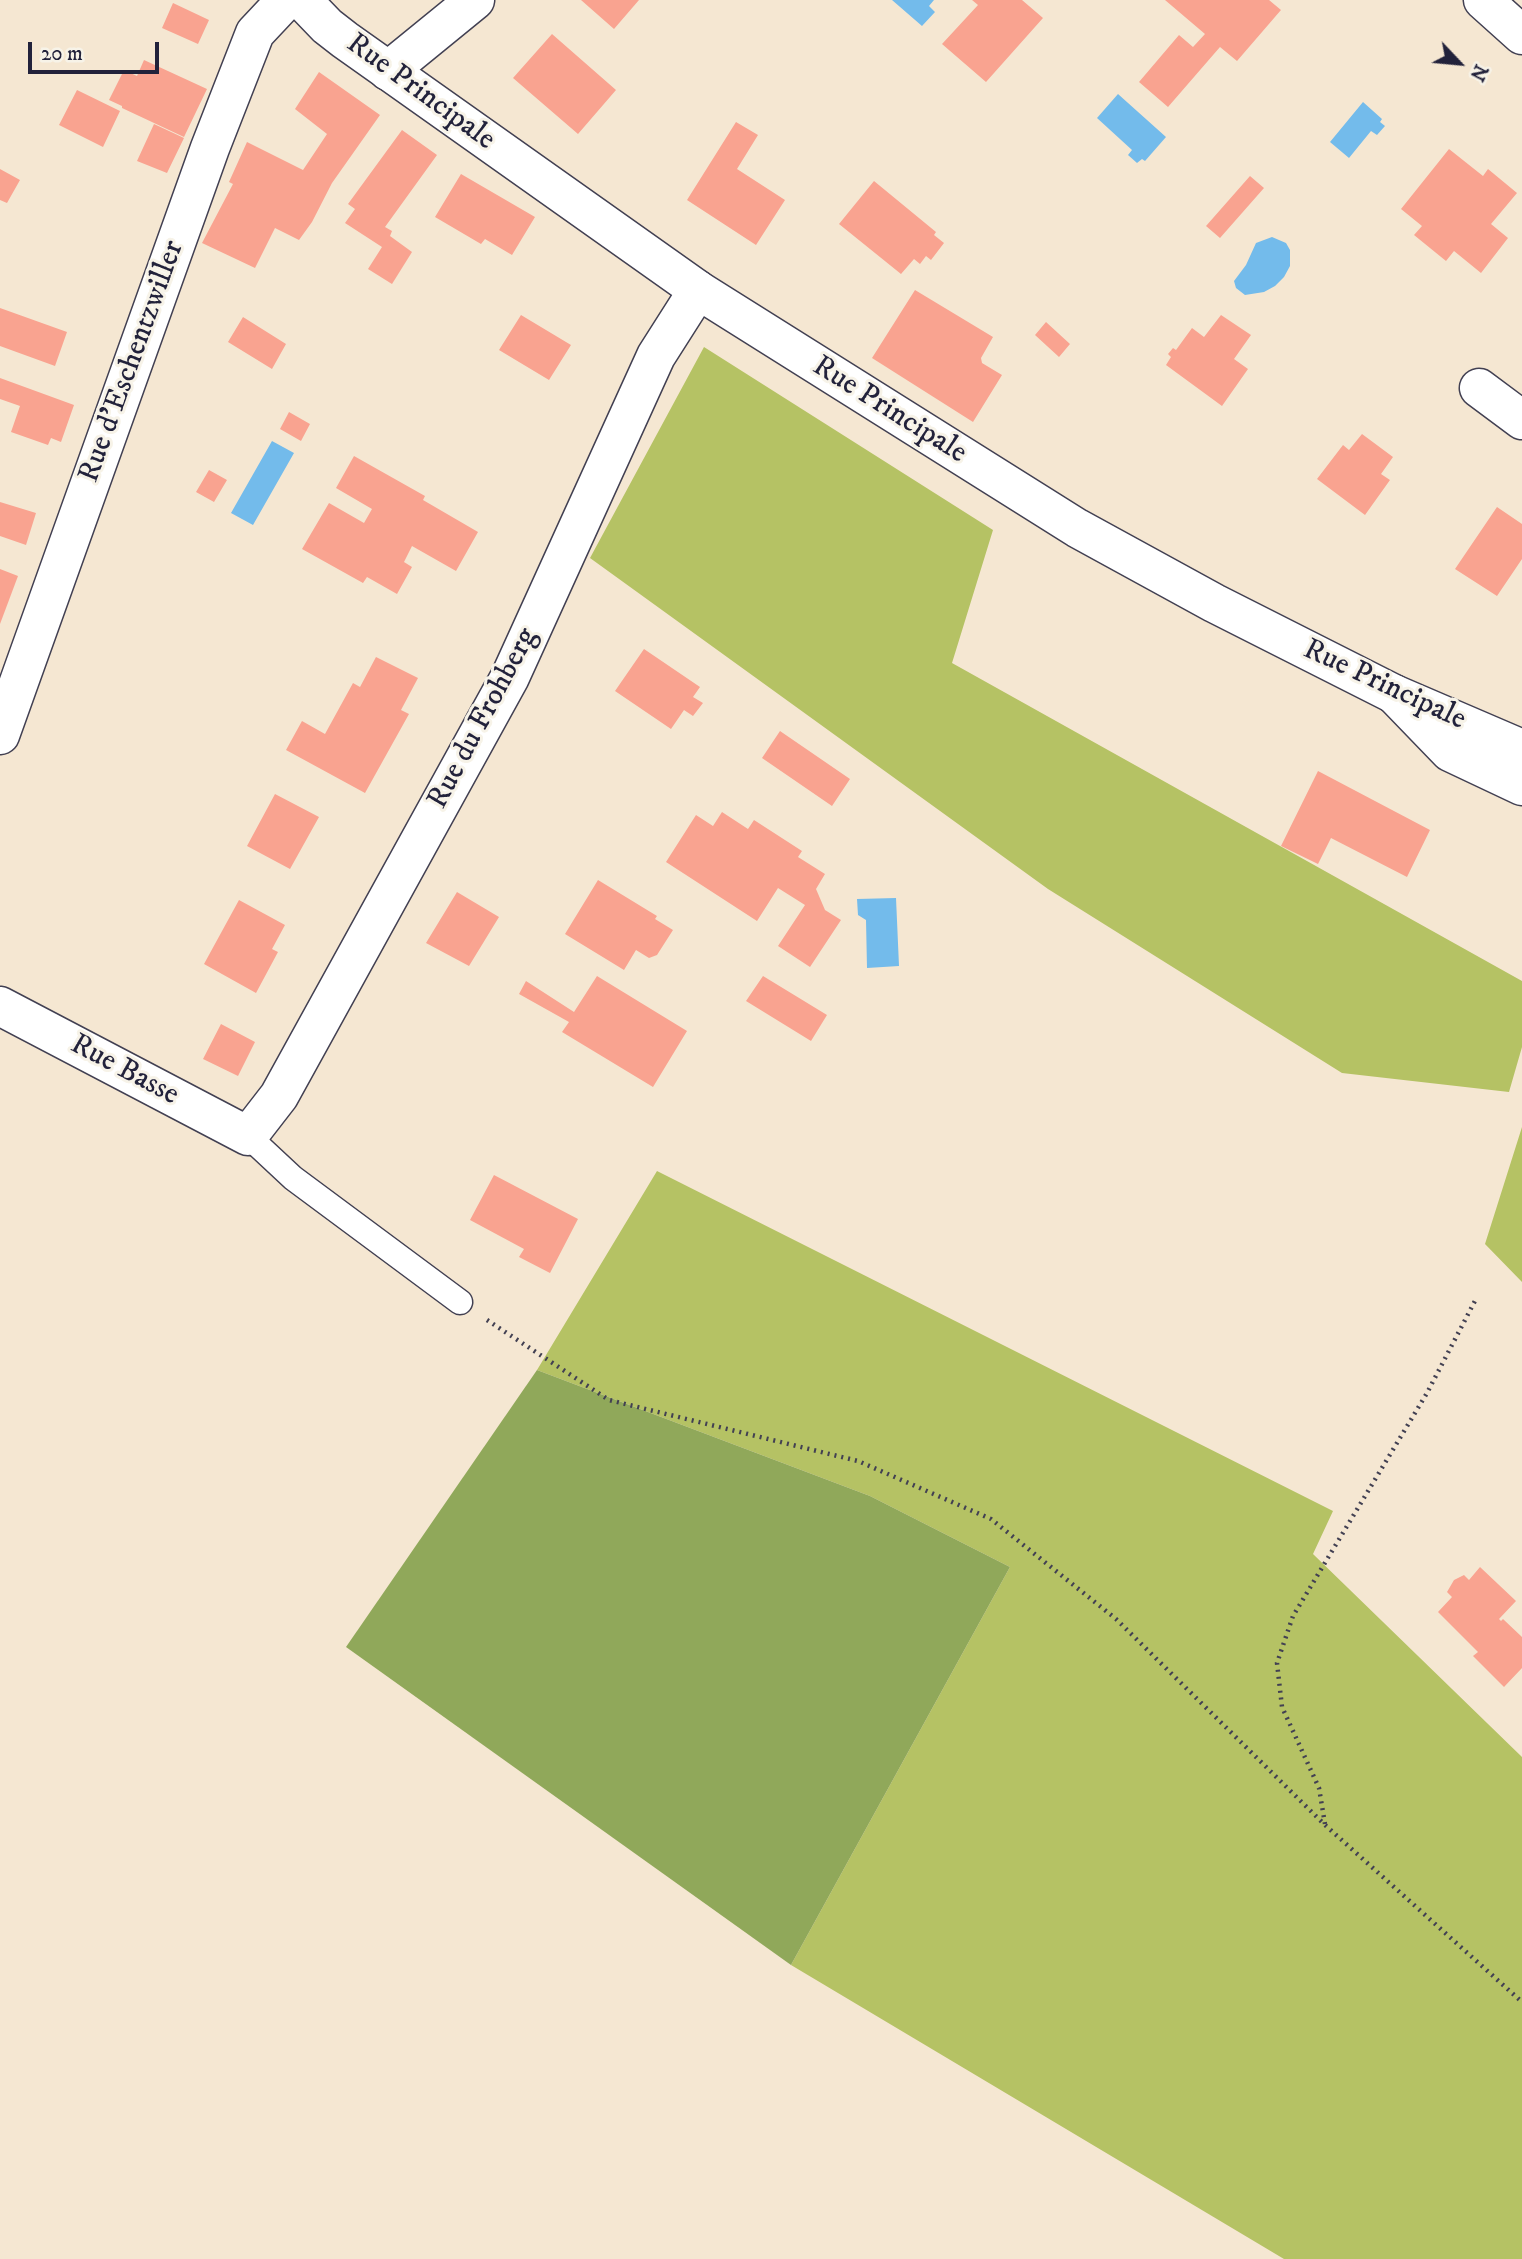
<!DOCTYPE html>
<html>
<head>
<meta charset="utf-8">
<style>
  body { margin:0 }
  #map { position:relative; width:1522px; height:2259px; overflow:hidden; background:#f5e7d2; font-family:"IM FELL DW Pica",serif }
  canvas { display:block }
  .north { position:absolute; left:1424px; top:28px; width:70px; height:70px; -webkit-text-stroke:5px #f7f3e8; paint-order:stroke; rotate:116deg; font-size:19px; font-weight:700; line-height:28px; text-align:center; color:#22223b }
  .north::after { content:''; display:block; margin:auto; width:24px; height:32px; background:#22223b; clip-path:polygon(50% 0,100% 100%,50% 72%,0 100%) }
  .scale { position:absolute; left:28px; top:42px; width:131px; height:32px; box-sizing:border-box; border:4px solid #22223b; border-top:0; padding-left:9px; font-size:21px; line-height:24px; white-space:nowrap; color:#22223b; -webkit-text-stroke:5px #f7f3e8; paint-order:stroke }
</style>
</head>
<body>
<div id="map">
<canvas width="1522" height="2259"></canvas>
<div class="north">N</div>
<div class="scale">20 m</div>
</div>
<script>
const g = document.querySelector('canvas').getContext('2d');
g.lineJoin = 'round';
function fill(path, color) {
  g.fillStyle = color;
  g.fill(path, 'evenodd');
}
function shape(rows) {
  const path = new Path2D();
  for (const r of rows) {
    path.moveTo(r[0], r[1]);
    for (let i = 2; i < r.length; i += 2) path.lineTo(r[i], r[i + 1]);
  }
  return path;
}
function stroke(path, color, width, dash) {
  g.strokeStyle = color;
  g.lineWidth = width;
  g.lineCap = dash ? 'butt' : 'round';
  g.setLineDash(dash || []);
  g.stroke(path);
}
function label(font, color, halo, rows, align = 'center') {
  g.font = font + ' "IM FELL DW Pica",serif';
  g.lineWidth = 6;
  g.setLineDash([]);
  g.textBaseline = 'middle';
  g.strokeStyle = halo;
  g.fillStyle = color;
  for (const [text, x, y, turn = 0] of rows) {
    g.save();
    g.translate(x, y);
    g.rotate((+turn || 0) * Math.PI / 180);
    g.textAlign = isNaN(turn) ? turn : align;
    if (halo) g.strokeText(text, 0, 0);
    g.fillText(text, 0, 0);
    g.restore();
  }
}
const green = shape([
  [704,347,993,530,952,663,1522,981,1522,1047,1509,1092,1342,1073,1048,889,590,558],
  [1522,1127,1522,1282,1485,1244],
  [657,1171,1333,1511,1313,1554,1522,1757,1522,2259,1284,2259,791,1965,1010,1567,870,1496,537,1370]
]);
const forest = shape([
  [537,1370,870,1496,1010,1567,791,1965,346,1647]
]);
const water = shape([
  [892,0,934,0,929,6,935,12,922,26],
  [1118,94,1166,137,1145,161,1142,159,1137,163,1128,155,1132,150,1097,118],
  [1363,102,1382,119,1380,122,1385,126,1377,135,1371,131,1349,158,1330,142],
  [1272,237,1286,243,1290,250,1290,266,1284,277,1275,286,1264,292,1245,295,1236,288,1234,281,1246,265,1256,243],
  [272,441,294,453,253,525,231,513],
  [896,898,899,966,867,968,866,920,858,915,857,899]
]);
const building = shape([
  [581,0,639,0,614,29],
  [972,0,1022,0,1043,18,986,82,942,44,978,5],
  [1165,0,1269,0,1281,10,1237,61,1220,47,1168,107,1139,82,1179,35,1193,47,1205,34],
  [173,3,209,20,198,44,162,28],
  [552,34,616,90,578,134,513,78],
  [144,60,207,89,184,137,122,108,122,106,109,100,124,70,137,76],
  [319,72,380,115,332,183,312,222,299,240,275,228,255,268,202,243,233,184,229,182,247,142,303,170,327,134,295,109],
  [77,90,120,111,103,147,59,125],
  [736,122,758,135,737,169,785,200,756,245,687,200],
  [154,124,184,138,167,173,137,161],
  [402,130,437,155,385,227,392,231,390,236,412,252,392,284,368,269,382,247,345,223,355,209,348,204],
  [1449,149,1483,176,1488,169,1517,193,1491,224,1508,238,1481,273,1454,251,1446,261,1414,235,1422,226,1401,209],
  [0,169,20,180,7,203,0,200],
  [461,174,535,217,512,255,485,239,481,244,435,217],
  [1250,176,1264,188,1220,238,1206,226],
  [874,181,936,232,934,235,944,243,931,260,926,256,920,264,914,259,901,274,839,224],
  [915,290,993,337,981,358,982,363,1002,375,973,422,872,358],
  [0,308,67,332,55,366,0,346],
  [521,315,571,345,549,380,499,350],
  [1221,315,1251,335,1234,359,1248,369,1222,406,1166,365,1171,357,1168,354,1173,348,1176,350,1192,328,1204,337],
  [243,317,286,344,272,369,228,342],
  [1046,322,1070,344,1059,357,1035,335],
  [0,378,74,405,61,442,51,438,48,445,11,432,20,406,0,399],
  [289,412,310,424,301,441,280,429],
  [1362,434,1393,457,1381,474,1390,480,1365,515,1317,479,1343,445,1349,450],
  [354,456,425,496,423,500,478,532,456,571,412,546,404,562,412,567,397,594,367,577,363,583,302,549,329,503,364,523,372,509,336,488],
  [209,470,227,480,214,502,196,492],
  [0,502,36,513,26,545,0,536],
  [1497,507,1522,524,1522,559,1497,596,1455,569],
  [0,569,18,576,0,624],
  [644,649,700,687,693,697,703,703,693,716,684,710,671,729,615,691],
  [376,657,418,678,401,710,409,714,365,793,286,750,302,721,325,734,353,683,360,687],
  [780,731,850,779,832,806,762,758],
  [1318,771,1430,830,1407,877,1331,838,1318,864,1281,846],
  [275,794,319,817,290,869,247,846],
  [722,812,748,829,754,820,802,851,798,857,825,874,816,889,825,910,841,920,810,967,778,946,805,905,778,888,757,921,666,862,696,815,713,826],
  [598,880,657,916,655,919,673,930,657,955,649,958,636,950,624,970,565,934],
  [457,892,499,917,469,966,426,943],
  [239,900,285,925,272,949,278,952,256,993,204,964],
  [597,976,687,1031,653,1087,562,1032,569,1022,519,994,526,981,574,1012],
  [763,976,827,1015,811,1041,746,1001],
  [221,1024,255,1042,238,1076,203,1059],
  [494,1175,578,1219,550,1273,519,1257,524,1249,470,1220],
  [1480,1567,1516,1601,1499,1619,1501,1621,1503,1619,1522,1637,1522,1668,1504,1687,1473,1656,1478,1652,1438,1612,1452,1597,1447,1592,1454,1580,1464,1575,1469,1580]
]);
const path = shape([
  [487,1320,609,1400,858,1461,991,1519,1116,1619,1325,1825,1522,2002],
  [1325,1824,1319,1788,1282,1707,1277,1663,1293,1616,1427,1393,1477,1297]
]);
const lane = shape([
  [248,1136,293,1178,460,1302]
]);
const street = shape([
  [1483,0,1522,35],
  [388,71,475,0],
  [1479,388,1522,420],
  [1394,694,1450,752,1522,786],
  [0,735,210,148,255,33,286,0],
  [0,1006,248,1136,279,1096,510,677,656,356,698,290]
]);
const secondary = shape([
  [302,0,327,26,345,40,698,290,1077,528,1214,603,1394,694,1522,749]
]);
const streetNames = [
  ["Rue Principale",420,93,36],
  ["Rue d'Eschentzwiller",133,362,-70],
  ["Rue Principale",889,411,32],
  ["Rue Principale",1384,686,25],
  ["Rue du Frohberg",484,719,-62],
  ["Rue Basse",124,1071,28]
];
fill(green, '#b5c264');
fill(forest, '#90a85a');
fill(water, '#73bbeb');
fill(building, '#f9a390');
stroke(lane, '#424052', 27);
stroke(street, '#424052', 41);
stroke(secondary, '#424052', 41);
stroke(path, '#424052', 4.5, [2, 5]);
stroke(lane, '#fff', 24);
stroke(street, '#fff', 38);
stroke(secondary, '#fff', 38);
label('30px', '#22223b', '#f7f3e8', streetNames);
</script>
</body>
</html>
